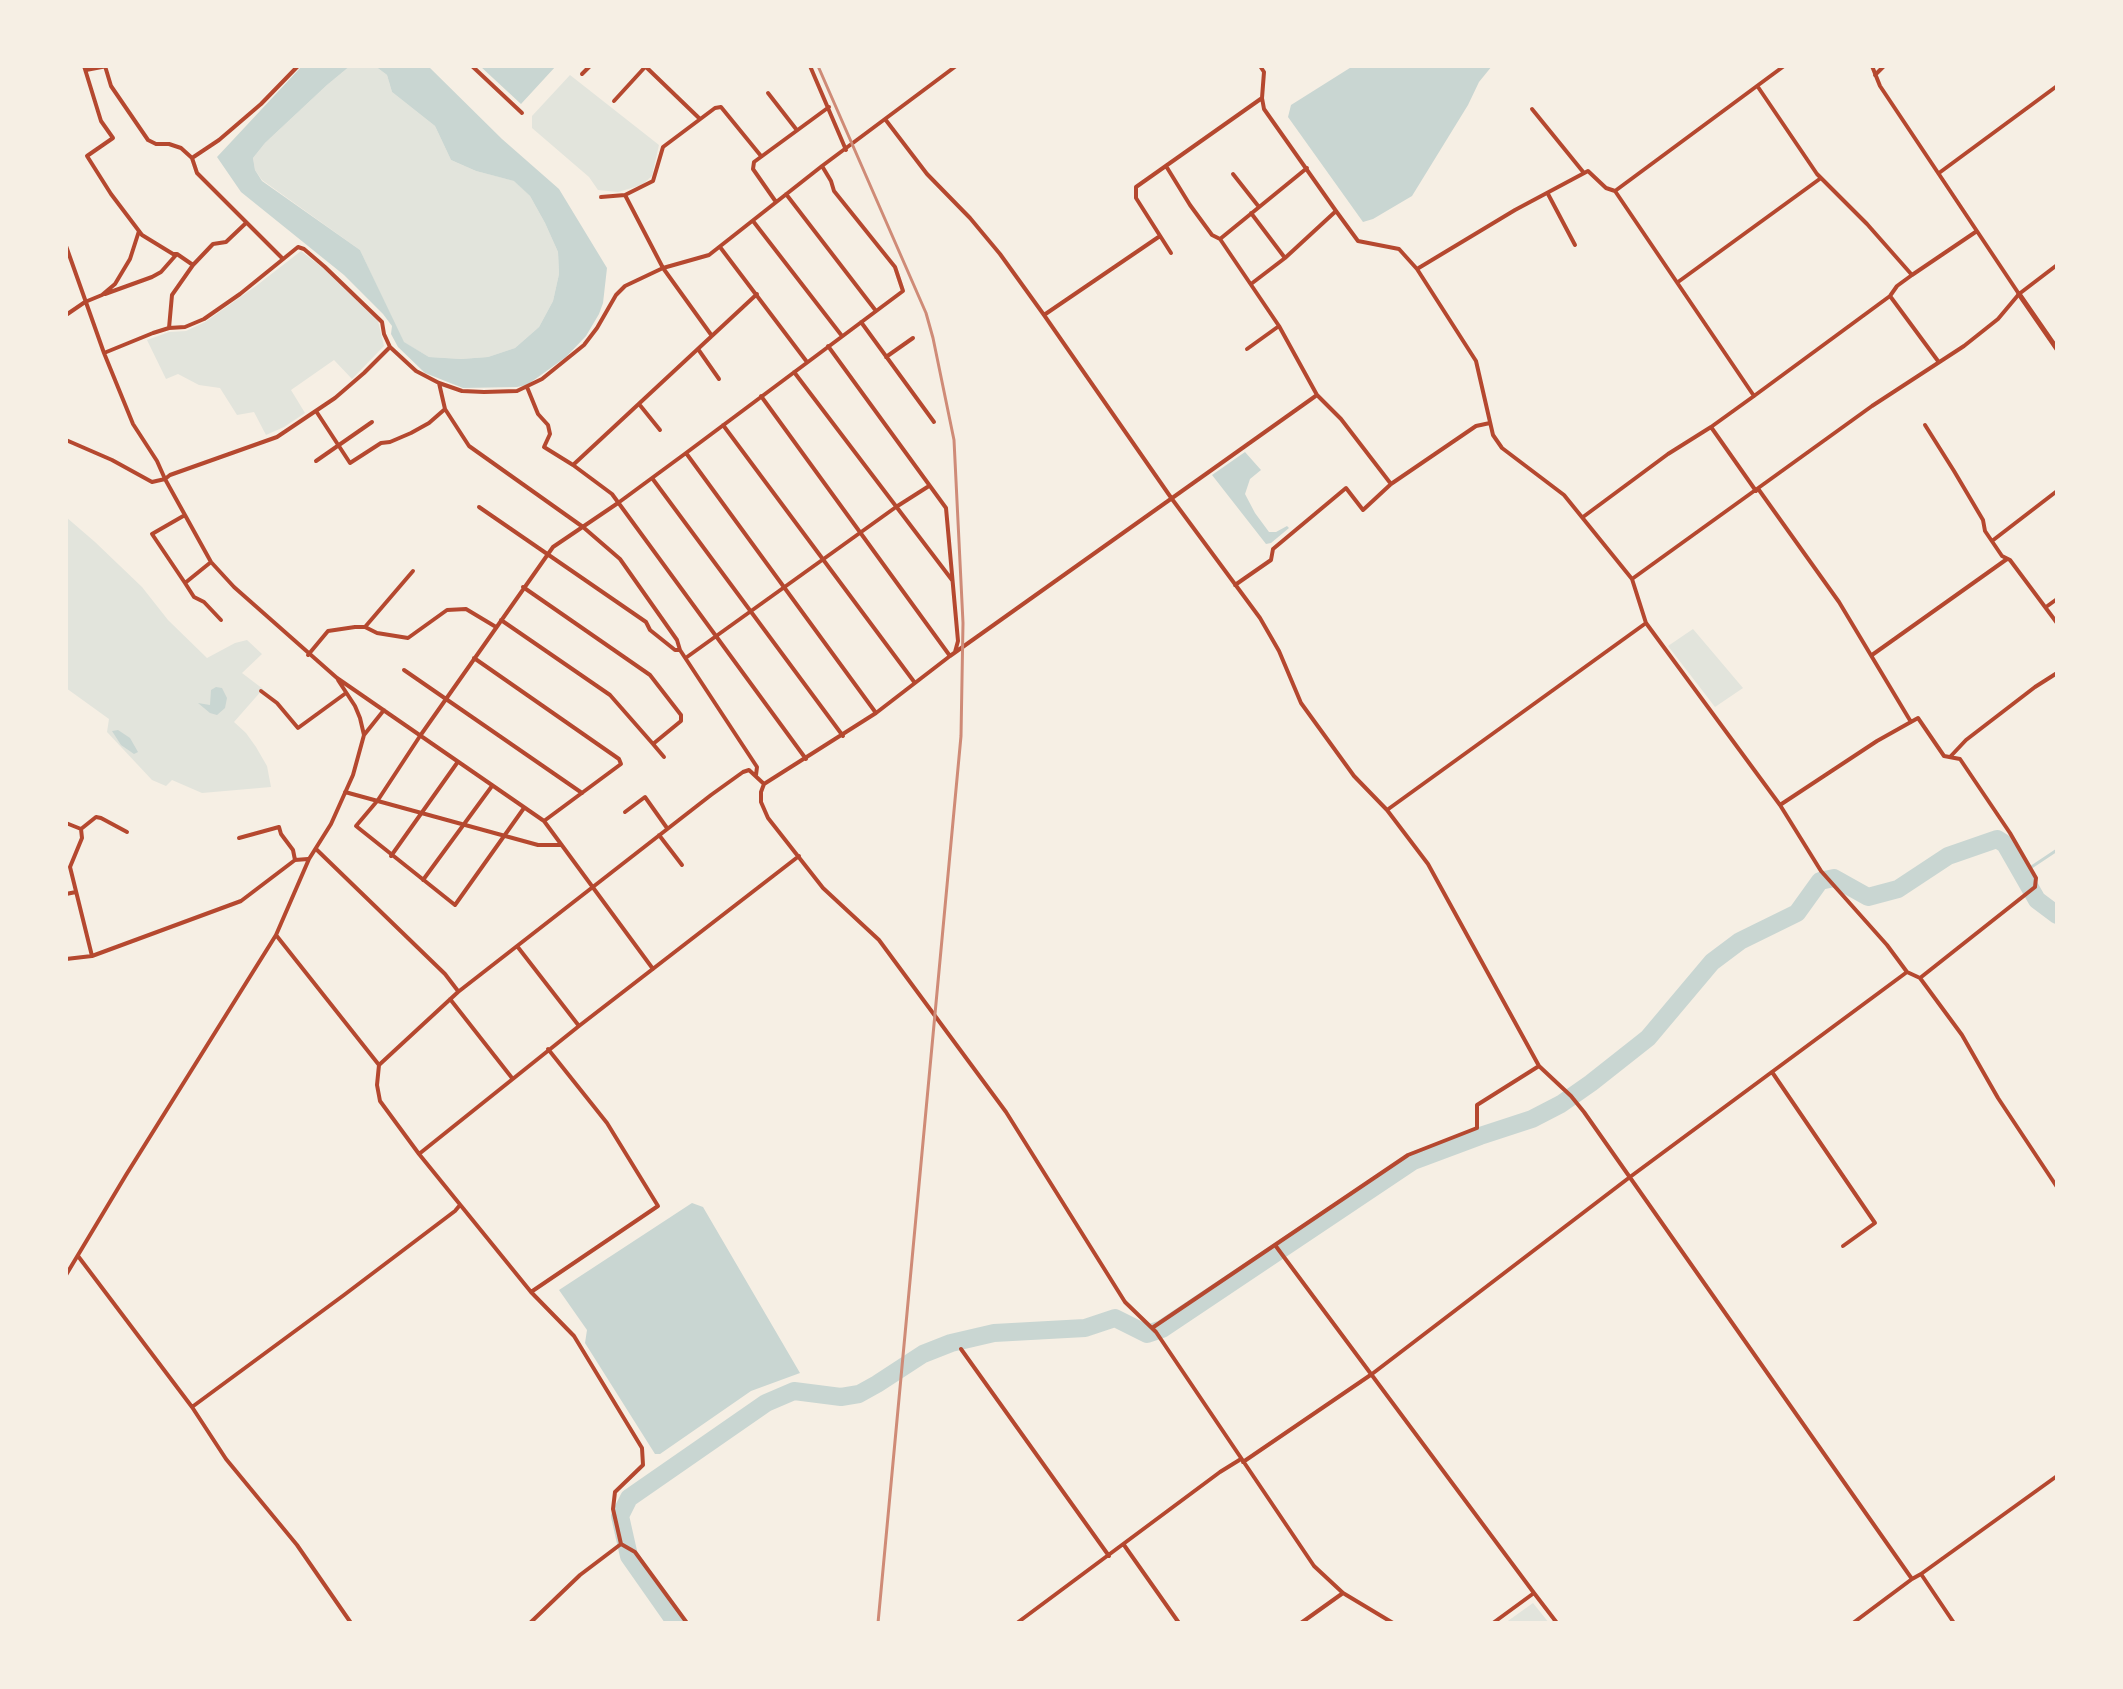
<!DOCTYPE html>
<html>
<head>
<meta charset="utf-8">
<style>
  body { margin:0 }
  #map { position:relative; width:2123px; height:1689px; overflow:hidden; background:#f6efe4; font-family:Poppins,sans-serif }
  canvas { display:block }
  .frame { position:absolute; inset:0; border:68px solid #f6efe4; pointer-events:none }
</style>
</head>
<body>
<div id="map">
<canvas width="2123" height="1689"></canvas>
<div class="frame"></div>
</div>
<script>
const g = document.querySelector('canvas').getContext('2d');
g.lineJoin = 'round';
function fill(path, color) {
  g.fillStyle = color;
  g.fill(path, 'evenodd');
}
function shape(rows) {
  const path = new Path2D();
  for (const r of rows) {
    path.moveTo(r[0], r[1]);
    for (let i = 2; i < r.length; i += 2) path.lineTo(r[i], r[i + 1]);
  }
  return path;
}
function stroke(path, color, width, dash) {
  g.strokeStyle = color;
  g.lineWidth = width;
  g.lineCap = dash ? 'butt' : 'round';
  g.setLineDash(dash || []);
  g.stroke(path);
}
const green = shape([
  [350,66,375,66,387,75,392,92,435,126,451,160,476,171,515,181,530,196,545,223,558,252,559,274,553,301,539,327,515,348,488,357,461,359,429,357,403,342,360,250,262,180,255,170,253,158,265,143,327,85],
  [570,75,659,145,652,176,642,185,618,192,598,190,589,177,532,128,532,116],
  [301,251,323,268,378,321,384,346,352,379,334,360,291,390,305,413,284,427,266,435,254,412,237,415,220,388,199,385,178,374,166,379,147,340,169,332,186,331,205,322,256,286],
  [66,517,95,542,142,587,168,620,207,658,235,643,247,640,262,654,242,673,263,689,234,722,246,733,256,747,267,766,271,787,202,793,172,780,166,786,152,780,107,732,109,719,66,688],
  [1693,629,1743,688,1715,707,1668,646],
  [1533,1603,1549,1623,1505,1623]
]);
const water = shape([
  [302,66,350,66,327,85,265,143,253,158,255,170,262,181,360,250,404,342,429,357,461,359,488,357,515,348,539,327,553,301,559,274,558,252,545,223,530,196,514,181,476,171,451,160,435,126,392,92,387,75,375,66,428,66,502,139,559,189,607,268,603,303,599,314,586,336,566,357,527,385,517,387,463,388,425,373,398,347,391,334,392,326,383,314,344,275,241,192,217,157],
  [480,66,556,66,521,104],
  [1353,66,1492,66,1479,82,1468,105,1412,196,1373,219,1363,222,1288,117,1291,105],
  [1245,452,1261,470,1250,479,1245,494,1255,513,1269,532,1276,532,1287,526,1289,528,1271,543,1266,544,1212,475],
  [216,687,222,688,227,698,225,708,217,715,210,713,198,703,210,705,211,690],
  [118,730,130,738,138,752,134,754,121,745,112,731],
  [692,1203,703,1207,800,1373,751,1391,660,1454,655,1454,585,1343,587,1330,559,1290]
]);
const stream = shape([
  [2021,874,2057,850]
]);
const river = shape([
  [676,1623,629,1556,620,1516,629,1498,766,1403,794,1391,841,1397,859,1394,877,1384,923,1354,951,1343,994,1333,1085,1328,1115,1318,1147,1334,1162,1329,1413,1161,1480,1136,1532,1119,1561,1104,1591,1083,1648,1038,1712,962,1740,941,1797,913,1820,881,1834,878,1868,897,1898,889,1948,856,1997,839,2005,844,2037,900,2057,915]
]);
const minor = shape([
  [84,66,101,121,113,138,87,156,111,194,142,235,173,254,177,254,193,265,172,295,169,328],
  [105,66,111,86,148,140,156,144,169,144,181,148,192,158,197,173,283,259],
  [472,66,522,113],
  [645,66,700,119],
  [810,66,846,150],
  [1260,66,1264,72,1262,98,1264,109,1336,211,1358,241,1399,249,1417,269,1476,361,1493,435,1502,448,1564,495,1632,579,1646,623,1780,805,1821,871,1887,945,1907,972,1920,978,1962,1035,1998,1098,2057,1187],
  [1872,66,1880,86,2019,294],
  [86,70,107,66],
  [582,74,590,66],
  [1875,75,1884,66],
  [1758,87,1817,174,1867,224,1912,275],
  [768,93,796,129],
  [614,101,646,66],
  [1532,109,1584,173],
  [885,119,927,174,970,218,1000,254,1044,315,1172,499,1260,618,1279,651,1301,703,1354,776,1387,810,1428,864,1539,1066,1571,1096,1584,1112,1912,1579,1921,1574,1954,1623],
  [192,158,219,140,261,104,298,66],
  [1166,166,1190,205,1212,235,1220,239,1279,326,1317,395,1341,419,1391,484,1476,426,1490,423],
  [1939,173,2057,86],
  [1233,174,1259,207],
  [1615,191,1784,66],
  [786,194,876,311],
  [1548,194,1575,245],
  [625,195,663,268,712,336],
  [601,197,625,195,653,181,663,147,715,108,721,107,761,156],
  [776,202,753,169,754,162,829,107],
  [1251,213,1285,258],
  [753,221,842,336],
  [1220,239,1307,168],
  [66,246,104,353,133,424,157,461,165,479,211,562,234,587,337,678,544,821,653,969],
  [720,247,807,362],
  [1171,253,1136,198,1136,187,1262,98],
  [193,265,213,244,226,242,246,223],
  [1417,269,1515,210,1588,171,1606,188,1615,191,1754,396],
  [1678,282,1821,178],
  [1251,284,1285,258,1336,211],
  [105,294,152,277,161,272,176,255],
  [757,294,573,465,612,494,806,759],
  [1890,296,1938,361],
  [66,315,85,302,102,295,115,284,130,259,139,231],
  [1044,315,1160,236],
  [861,322,934,422],
  [828,346,946,508,958,641,955,652],
  [698,349,719,379],
  [1247,349,1279,326],
  [104,353,153,333,169,328,185,327,204,319,240,294,298,247,304,249,325,267,382,322,384,334,390,347,416,371,439,383,462,391,484,392,517,391,542,379,584,345,597,328,616,295,625,286,663,268,709,255,822,166,956,66],
  [886,357,913,338],
  [794,372,952,580],
  [439,383,445,409,469,446,583,527,620,559,677,640,680,650,757,767,756,775],
  [527,387,538,414,548,425,550,434,544,447,573,465],
  [1317,395,950,656,876,713,764,784,761,792,761,802,768,818,823,888,879,940,1006,1112,1125,1302,1156,1332,1314,1566,1343,1593,1393,1623],
  [761,396,950,656],
  [639,404,660,430],
  [316,411,350,463,381,443,390,442,411,433,429,423,445,409],
  [723,425,915,683],
  [1925,425,1954,471,1983,520,1985,531,2002,556,2010,560,2057,623],
  [1711,427,1756,491],
  [66,440,112,460,152,482,165,479,170,475,277,437,335,398,364,373,390,347],
  [686,453,876,713],
  [316,461,372,422],
  [652,478,843,736],
  [1759,490,1839,602,1911,722],
  [479,507,646,622,650,630,675,650,680,650],
  [1583,517,1668,454,1711,427,1754,396,1890,296,1897,286,1912,275,1977,231],
  [1992,541,2057,491],
  [211,562,185,583,194,597,204,602,221,620],
  [1632,579,1872,406,1964,346,1998,319,2019,294,2057,265],
  [185,583,152,534,185,515],
  [1235,585,1271,560,1273,549,1346,488,1363,510,1391,484],
  [2046,607,2057,599],
  [501,620,610,695,653,744,681,721,681,715,650,675,523,587],
  [365,627,413,571],
  [308,655,328,631,355,627,365,627,377,633,408,638,447,610,466,609,496,627],
  [1872,655,2007,559],
  [687,657,896,507,929,486],
  [474,658,619,759,621,764,544,821],
  [404,670,582,793],
  [338,680,355,706,360,718,364,735],
  [261,691,277,703,298,728,346,693],
  [653,744,664,757],
  [1950,757,1966,740,2035,687,2057,673],
  [345,792,538,845,561,845],
  [1780,805,1877,741,1918,718,1944,756,1960,759,2010,833,2036,878,2035,887,1920,978],
  [524,808,455,905,356,826,378,800,420,736,553,547,618,503,686,453,903,291,895,267,834,191,831,181,822,166],
  [1387,810,1646,623],
  [625,812,645,797,667,828],
  [66,823,81,829,82,838,70,867,92,956],
  [81,829,96,817,101,818,127,832],
  [659,835,682,865],
  [239,838,279,827,281,834,293,850,295,860],
  [316,849,445,974,458,991],
  [391,856,457,763],
  [423,880,492,786],
  [66,894,76,892],
  [276,935,379,1065],
  [517,946,579,1026],
  [66,959,92,956,241,901,295,860,308,859],
  [450,999,512,1078],
  [1772,1072,1875,1223,1843,1246],
  [419,1154,579,1026,799,856],
  [1275,1245,1534,1593,1493,1623],
  [78,1256,192,1407,226,1459,297,1545,351,1623],
  [66,1275,126,1175,276,935,309,859,331,824,353,775,364,735,384,710],
  [531,1292,658,1206,607,1123,548,1049],
  [1152,1328,1408,1155,1477,1128,1477,1105,1539,1066],
  [961,1349,1109,1556],
  [192,1407,344,1295,455,1211,460,1205],
  [1243,1462,1372,1374,1630,1177,1907,972],
  [1124,1545,1179,1623],
  [1921,1574,2057,1476],
  [1534,1593,1557,1623],
  [530,1623,580,1575,621,1544],
  [687,1623,635,1552,621,1544,613,1509,615,1492,643,1465,642,1448,574,1336,531,1292,419,1154,380,1101,377,1085,379,1065,458,992,711,795,743,772,749,770,764,784],
  [1017,1623,1220,1472,1241,1459],
  [1301,1623,1343,1593],
  [1853,1623,1912,1579]
]);
const tertiary = shape([
  [2019,294,2057,349]
]);
const rail = shape([
  [818,66,926,313,933,338,954,440,963,623,961,736,878,1623]
]);
fill(green, '#e2e4dc');
fill(water, '#c9d6d2');
stroke(stream, '#c9d6d2', 3);
stroke(river, '#c9d6d2', 18);
stroke(minor, '#b5482f', 4);
stroke(tertiary, '#b5482f', 5);
stroke(rail, '#cf8b77', 3);
</script>
</body>
</html>
